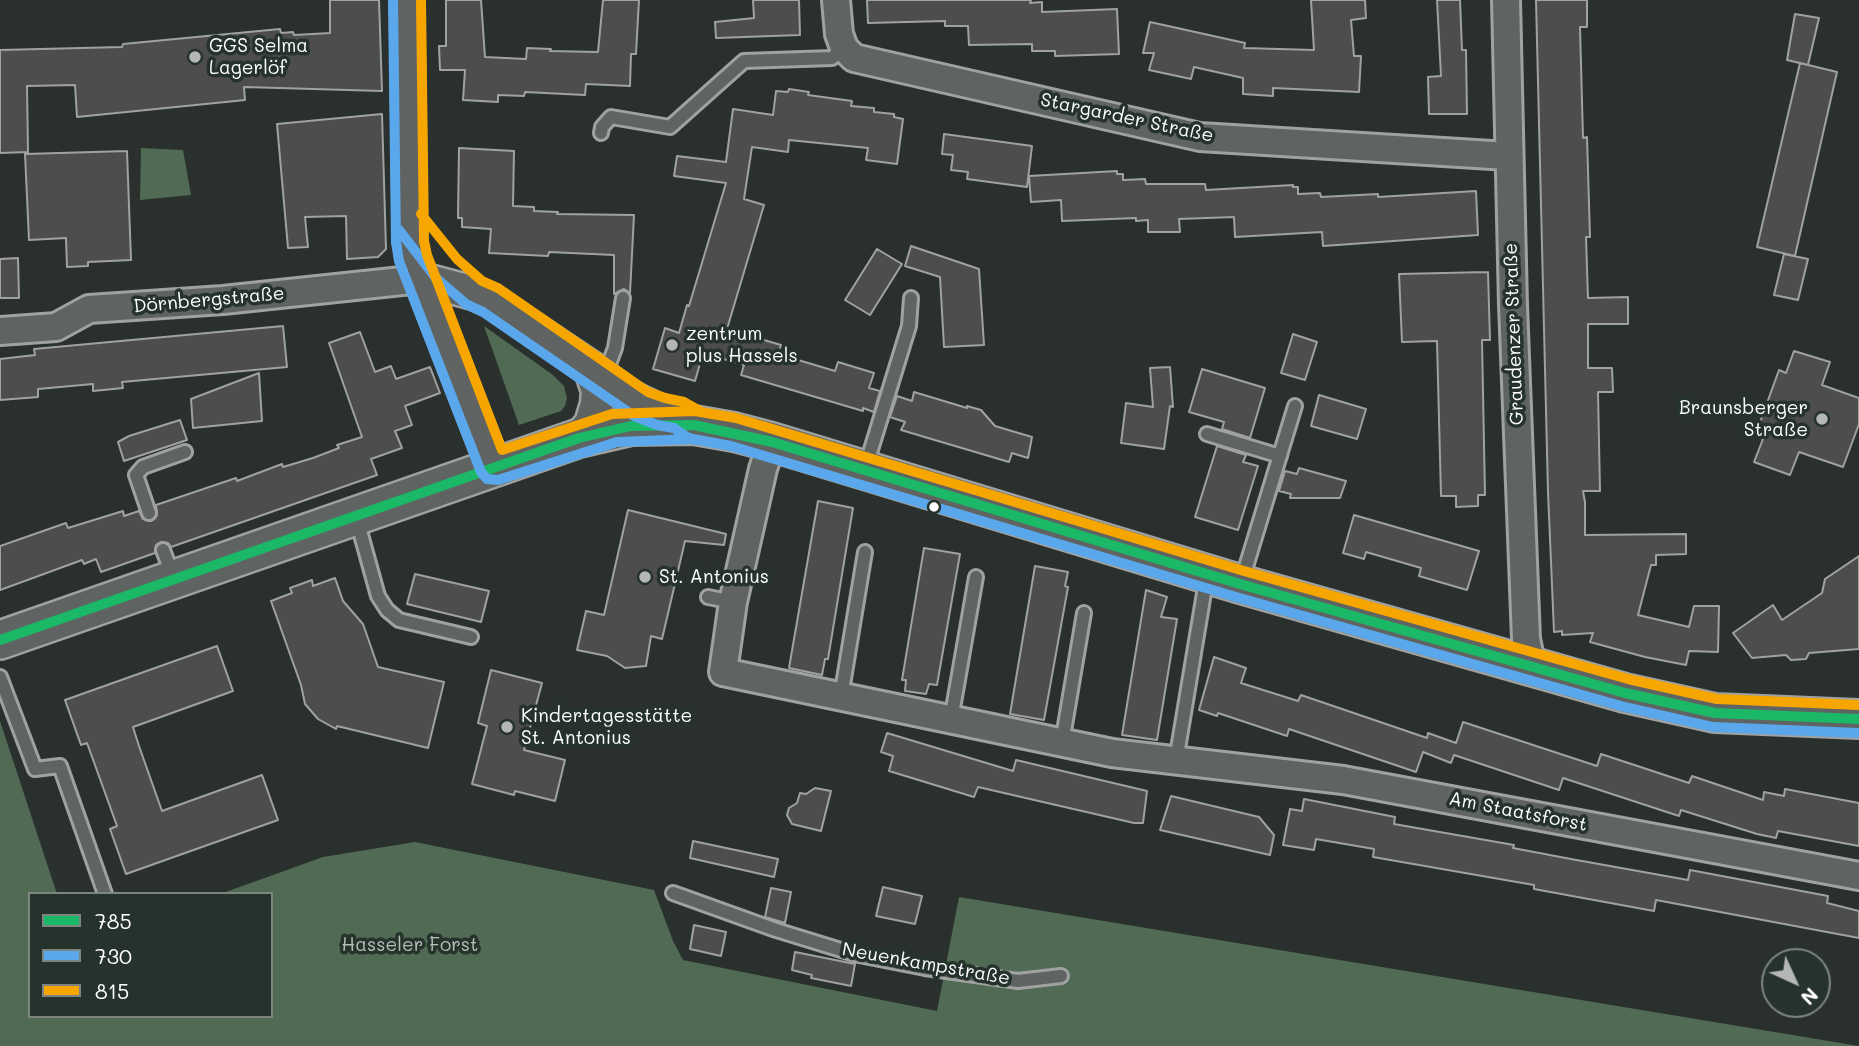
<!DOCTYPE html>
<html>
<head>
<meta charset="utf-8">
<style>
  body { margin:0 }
  #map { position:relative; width:1859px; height:1046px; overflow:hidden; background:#29302d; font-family:Mali,sans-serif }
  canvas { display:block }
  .legend { position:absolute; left:28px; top:892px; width:245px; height:126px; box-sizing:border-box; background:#26332d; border:2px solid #7d8581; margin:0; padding:9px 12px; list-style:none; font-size:21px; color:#fff }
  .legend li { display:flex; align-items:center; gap:14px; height:35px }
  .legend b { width:35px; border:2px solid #7d8581 }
  .north { position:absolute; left:1761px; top:948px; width:70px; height:70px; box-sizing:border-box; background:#26332d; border:2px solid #7d8581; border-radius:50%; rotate:135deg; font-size:19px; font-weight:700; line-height:28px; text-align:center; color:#fff }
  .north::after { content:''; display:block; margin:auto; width:24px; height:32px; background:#b4b7b6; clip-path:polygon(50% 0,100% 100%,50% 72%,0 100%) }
</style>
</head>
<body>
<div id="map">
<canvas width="1859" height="1046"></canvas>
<ul class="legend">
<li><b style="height:9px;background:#1ab867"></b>785</li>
<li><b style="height:9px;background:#5aa8eb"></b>730</li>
<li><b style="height:9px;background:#f7a600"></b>815</li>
</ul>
<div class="north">N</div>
</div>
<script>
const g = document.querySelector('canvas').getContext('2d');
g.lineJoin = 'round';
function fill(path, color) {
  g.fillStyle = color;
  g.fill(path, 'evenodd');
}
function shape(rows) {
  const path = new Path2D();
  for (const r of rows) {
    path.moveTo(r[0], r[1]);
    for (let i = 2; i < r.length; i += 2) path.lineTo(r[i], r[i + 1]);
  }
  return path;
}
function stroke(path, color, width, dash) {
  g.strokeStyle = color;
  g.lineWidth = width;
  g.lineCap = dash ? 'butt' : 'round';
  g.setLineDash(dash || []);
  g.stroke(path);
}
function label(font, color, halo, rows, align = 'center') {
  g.font = font + ' Mali,sans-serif';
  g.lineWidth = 7;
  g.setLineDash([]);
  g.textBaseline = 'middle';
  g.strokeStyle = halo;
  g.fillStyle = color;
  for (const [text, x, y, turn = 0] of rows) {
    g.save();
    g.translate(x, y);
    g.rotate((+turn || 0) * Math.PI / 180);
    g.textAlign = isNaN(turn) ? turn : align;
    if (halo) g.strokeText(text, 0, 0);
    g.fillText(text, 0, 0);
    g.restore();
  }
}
const green = shape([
  [141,148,183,150,191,195,140,200],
  [484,326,553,375,564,386,567,398,565,406,561,411,519,425],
  [0,721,57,894,30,894,30,1016,271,1016,271,894,220,894,323,857,415,842,654,890,673,941,683,960,937,1011,959,897,1859,1046,0,1046]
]);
const building = shape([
  [330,0,379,0,382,91,244,87,245,100,77,117,75,85,27,86,28,152,0,153,0,50,122,47,123,44,280,29,281,33,293,32,294,35,330,33,330,0],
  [446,0,481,0,485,57,526,59,527,48,551,49,550,51,598,52,603,0,639,0,636,54,631,54,630,86,586,84,585,95,525,92,524,96,498,95,498,102,463,100,465,70,440,70,439,46,446,46,446,0],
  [753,0,799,0,800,35,716,38,715,22,754,18,753,0],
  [867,0,1031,0,1030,3,1042,2,1042,12,1117,9,1119,54,1055,56,1055,51,1032,51,1032,44,969,45,968,26,945,26,945,21,868,23,867,0],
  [1311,0,1365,0,1366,18,1351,20,1354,56,1361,56,1359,92,1273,88,1273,96,1243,94,1243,78,1194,67,1191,79,1149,70,1154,53,1143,53,1150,22,1245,43,1244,48,1314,50,1311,0],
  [1437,0,1460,0,1462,50,1466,50,1467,114,1429,114,1428,77,1441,76,1437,0],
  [1536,0,1587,0,1587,27,1580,27,1583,138,1587,137,1590,237,1586,237,1588,298,1628,297,1628,324,1588,324,1588,368,1612,368,1613,392,1598,392,1600,491,1583,491,1585,502,1585,535,1686,534,1686,554,1656,555,1656,565,1651,565,1638,615,1689,627,1694,606,1719,606,1718,652,1689,651,1686,665,1645,657,1590,642,1593,633,1562,635,1562,631,1554,632,1548,492,1536,0],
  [1795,14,1819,18,1808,65,1787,60,1795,14],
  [1800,63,1837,72,1795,256,1757,247,1800,63],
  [789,89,809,92,808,95,852,101,851,106,874,108,874,112,894,114,894,117,903,119,897,164,866,160,868,148,789,140,788,152,752,147,744,199,764,205,727,329,781,345,778,354,835,371,838,362,874,373,869,388,880,391,874,412,863,408,863,411,741,375,744,365,703,353,695,381,653,369,665,328,679,333,687,305,689,306,726,183,674,176,677,156,726,162,733,109,773,115,776,91,788,92,789,89],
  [382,114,386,249,378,257,347,259,346,216,305,217,308,247,288,248,277,124,382,114],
  [944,134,1032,146,1027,187,967,179,968,172,951,170,953,155,942,154,944,134],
  [459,148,514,151,513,206,534,207,534,211,558,212,557,214,634,215,630,293,624,289,614,294,614,255,549,252,548,256,489,253,491,229,462,227,462,218,458,218,459,148],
  [127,151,131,260,88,262,88,266,67,267,66,238,29,240,25,154,127,151],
  [1117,171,1117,174,1123,174,1123,180,1145,179,1146,184,1205,184,1206,190,1293,185,1293,187,1298,187,1298,194,1320,193,1321,197,1378,194,1378,197,1476,191,1478,235,1323,246,1322,232,1235,237,1234,217,1179,219,1180,232,1148,232,1148,220,1136,221,1136,218,1062,221,1061,200,1031,202,1029,176,1117,171],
  [911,246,979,269,984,345,944,347,940,277,905,266,911,246],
  [877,249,902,264,870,315,845,300,877,249],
  [1784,254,1808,259,1798,300,1774,295,1784,254],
  [18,258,19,298,0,298,0,259,18,258],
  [1488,272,1490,340,1482,340,1485,495,1478,495,1478,506,1456,507,1456,496,1441,496,1437,341,1402,342,1399,274,1488,272],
  [283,326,287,367,122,382,123,388,93,391,93,384,38,389,38,397,0,400,0,359,35,355,34,349,283,326],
  [360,332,375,372,391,366,396,379,430,367,440,393,405,406,412,425,395,431,402,448,371,459,377,475,171,547,168,543,161,542,156,545,155,553,101,572,96,559,84,564,82,560,0,590,0,546,66,523,68,528,123,511,124,516,139,511,143,519,151,521,157,515,156,505,236,478,237,481,282,464,283,467,313,458,339,448,337,445,362,437,329,343,360,332],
  [1293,334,1317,342,1305,380,1281,373,1293,334],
  [1794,351,1830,362,1822,385,1859,398,1859,424,1843,467,1799,452,1790,475,1754,462,1763,439,1755,436,1779,370,1786,373,1794,351],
  [1170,367,1173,407,1170,406,1164,449,1121,443,1126,403,1153,407,1150,368,1170,367],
  [1202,369,1265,388,1250,438,1222,429,1224,422,1189,412,1202,369],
  [259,373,262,421,193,428,191,399,259,373],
  [914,392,967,408,967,406,981,410,995,426,1032,437,1028,458,1012,453,1009,462,901,430,905,422,890,417,897,396,912,401,914,392],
  [1319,395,1366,409,1357,439,1311,426,1319,395],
  [180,420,187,440,124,461,118,442,129,436,180,420],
  [1217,446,1246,455,1243,462,1258,466,1238,530,1195,517,1217,446],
  [1299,468,1346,481,1340,498,1290,498,1291,494,1279,491,1285,471,1297,474,1299,468],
  [818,501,853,508,828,659,825,659,822,675,789,668,818,501],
  [628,510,726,534,724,545,685,541,662,639,651,636,646,666,625,668,607,656,577,650,586,611,604,615,628,510],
  [1354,515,1479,551,1467,590,1419,576,1421,568,1366,552,1364,559,1343,553,1354,515],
  [924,548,960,554,937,685,929,684,926,694,905,691,906,680,902,680,924,548],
  [1859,556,1859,649,1809,653,1806,659,1791,660,1786,655,1752,658,1733,633,1773,605,1782,620,1822,593,1825,579,1859,556],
  [1035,566,1068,572,1065,586,1068,587,1044,720,1010,714,1035,566],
  [415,574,489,591,481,622,407,604,415,574],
  [335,578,343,601,363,624,378,667,444,682,428,748,337,726,336,729,318,719,305,704,301,685,271,601,292,593,290,588,312,580,313,586,335,578],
  [1146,590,1167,597,1161,617,1177,619,1157,740,1122,735,1146,590],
  [217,646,233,691,133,727,139,746,162,811,262,775,278,820,126,874,110,829,117,826,87,743,81,745,65,700,217,646],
  [1214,657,1246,668,1241,683,1298,701,1301,695,1427,738,1428,733,1456,743,1463,722,1597,766,1601,754,1689,783,1692,776,1763,800,1764,792,1784,796,1785,789,1859,803,1859,846,1778,831,1776,838,1757,834,1681,810,1679,816,1563,778,1559,790,1454,755,1451,763,1423,752,1416,772,1289,729,1287,736,1218,713,1217,716,1199,710,1214,657],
  [491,670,542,683,524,750,565,760,555,801,515,791,514,795,472,784,487,726,478,723,491,670],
  [887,733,1013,771,1016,760,1147,791,1143,823,1134,823,978,787,974,797,889,771,893,756,881,752,887,733],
  [815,788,831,791,821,831,792,824,787,815,789,808,797,803,800,793,806,794,815,788],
  [1171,796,1259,817,1274,835,1270,855,1160,830,1171,796],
  [1304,799,1395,817,1394,824,1514,845,1513,848,1571,859,1688,880,1690,870,1828,896,1827,903,1859,911,1859,938,1656,900,1654,911,1534,889,1534,885,1373,857,1374,849,1316,839,1314,850,1283,845,1290,809,1302,811,1304,799],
  [693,841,778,859,774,877,690,858,693,841],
  [883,887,922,896,915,924,876,916,883,887],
  [771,888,791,892,785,923,765,917,771,888],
  [694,925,726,932,721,956,690,949,694,925],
  [795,952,855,964,851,986,811,978,812,975,792,970,795,952]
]);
const service = shape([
  [601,133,602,127,611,117,670,127,744,61,832,58,844,48],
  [604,377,615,348,623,298],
  [1207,434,1280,456],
  [866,466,909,326,911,298],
  [149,513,136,475,143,467,185,452],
  [357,520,378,596,387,610,399,620,471,637],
  [163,550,173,576],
  [1242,580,1295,406],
  [708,597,733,602],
  [0,677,35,769,60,766,105,894],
  [841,697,865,552],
  [951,720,976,577],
  [1062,743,1084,613],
  [1176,761,1207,575],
  [673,893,776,930,854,954,925,968,1018,981,1061,976]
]);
const minor = shape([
  [836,0,839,34,844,48,854,58,1200,137,1508,156],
  [1506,0,1513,305,1526,639,1532,667],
  [0,331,56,327,89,309,223,300,421,279],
  [772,442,763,469,733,602,723,672,1112,753,1343,780,1859,876]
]);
const tertiary = shape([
  [407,0,410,242,413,259,494,467],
  [421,279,474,293,490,300,590,367,630,397,661,412,679,415,690,422],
  [579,438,591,424,597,404,598,391,590,367]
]);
const secondary = shape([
  [0,640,579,438,631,426,694,425,734,432,772,442,1240,584,1625,693,1715,713,1859,719]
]);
const bus1 = shape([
  [0,640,579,438,631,426,694,425,772,442,1240,584,1625,693,1715,713,1859,719]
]);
const bus2 = shape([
  [393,0,396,242,399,261,481,472,487,479,498,480,617,442,693,439,731,446,1236,597,1621,706,1713,727,1858,733],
  [399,230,436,278,466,304,483,312,634,416,657,425,674,428,687,437,696,440]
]);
const bus3 = shape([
  [421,0,424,241,427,255,502,450,612,414,695,411,736,418,1244,571,1628,679,1717,699,1859,705],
  [421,214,457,259,482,281,498,288,648,392,665,398,684,402,702,412]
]);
const markers = [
  [195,57,7,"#b4b7b6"],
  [672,345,7,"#b4b7b6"],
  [1822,419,7,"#b4b7b6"],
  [934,507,6,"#fff"],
  [645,577,7,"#b4b7b6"],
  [507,727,7,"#b4b7b6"]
];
const poiNames = [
  ["GGS Selma",209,46],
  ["Lagerlöf",209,68],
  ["zentrum",686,334],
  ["plus Hassels",686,356],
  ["Braunsberger",1808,408,"right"],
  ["Straße",1808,430,"right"],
  ["St. Antonius",659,577],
  ["Kindertagesstätte",521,716],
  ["St. Antonius",521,738]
];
const streetNames = [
  ["Stargarder Straße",1127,118,12],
  ["Dörnbergstraße",209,300,-5],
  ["Graudenzer Straße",1514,334,-92],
  ["Am Staatsforst",1518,812,11],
  ["Neuenkampstraße",926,964,10]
];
const parkNames = [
  ["Hasseler Forst",410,945]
];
fill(green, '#516a54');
fill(building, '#4d4e4b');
stroke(building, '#9fa2a0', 2);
stroke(service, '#9fa2a0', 18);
stroke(minor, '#9fa2a0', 32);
stroke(tertiary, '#9fa2a0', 37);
stroke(secondary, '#9fa2a0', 42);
stroke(service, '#5f6362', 12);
stroke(minor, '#5f6362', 26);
stroke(tertiary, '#5f6362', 32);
stroke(secondary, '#5f6362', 37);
stroke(bus1, '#1ab867', 10);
stroke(bus2, '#5aa8eb', 10);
stroke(bus3, '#f7a600', 10);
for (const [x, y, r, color] of markers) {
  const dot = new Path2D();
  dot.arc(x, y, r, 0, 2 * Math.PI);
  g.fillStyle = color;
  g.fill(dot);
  stroke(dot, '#26332d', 2.5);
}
label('19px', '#fff', '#26332d', poiNames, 'left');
label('19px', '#fff', '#26332d', streetNames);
label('19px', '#b3c0b5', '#26332d', parkNames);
</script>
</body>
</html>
